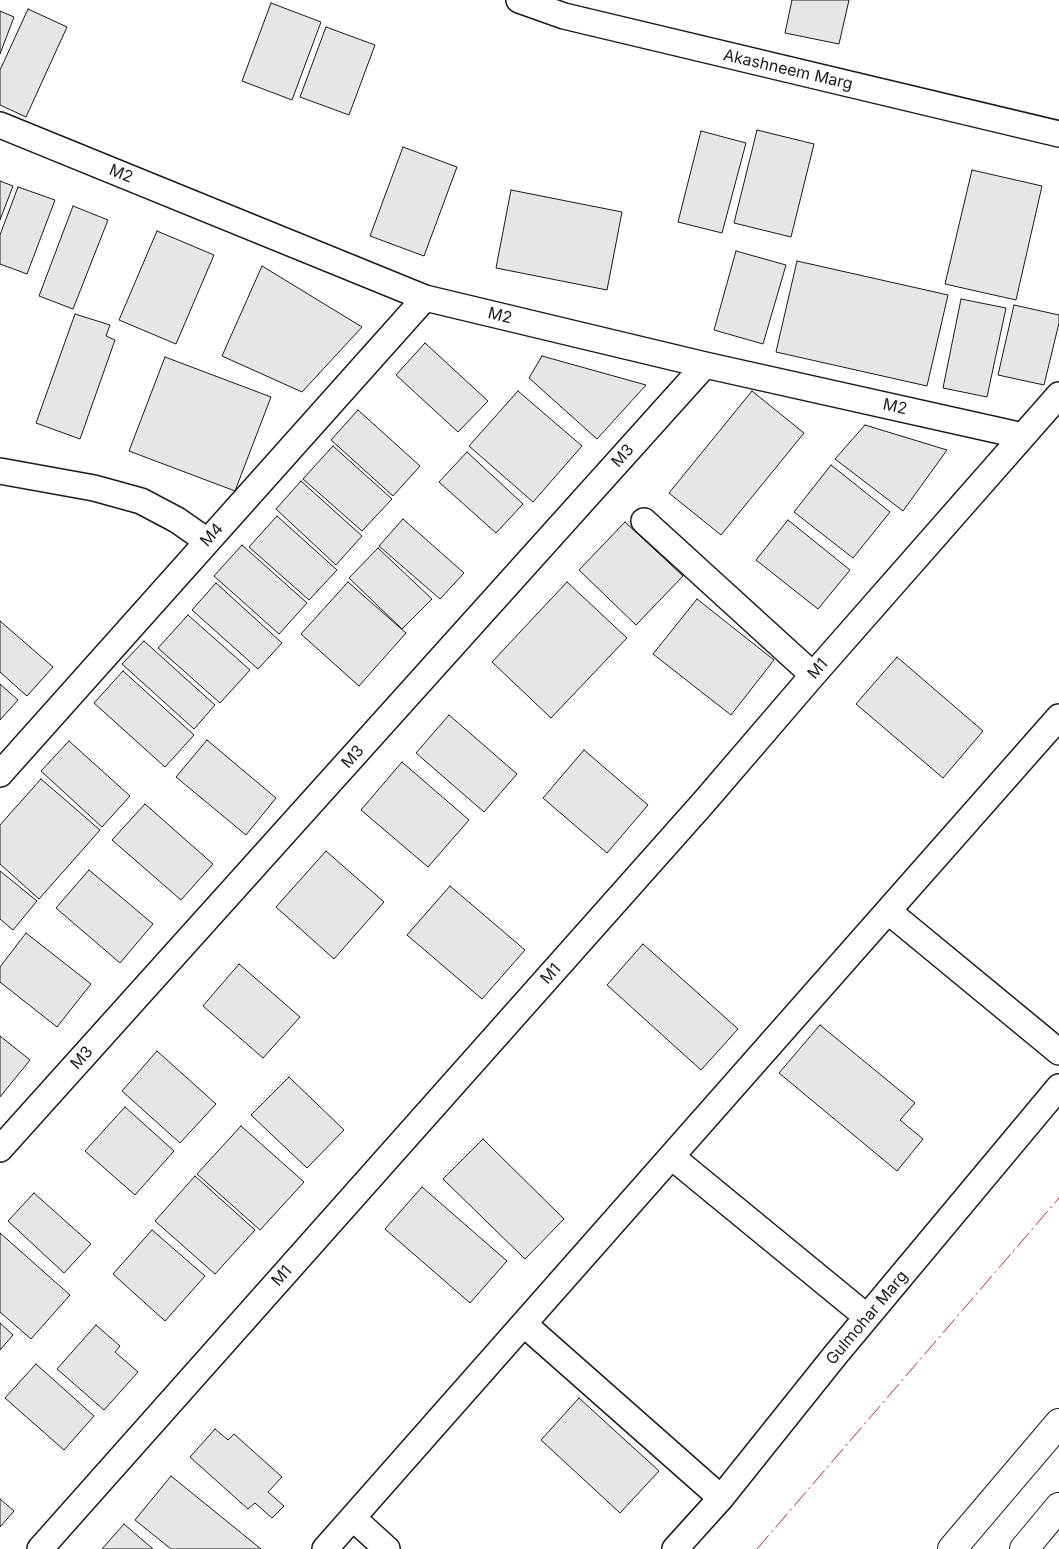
<!DOCTYPE html>
<html>
<head>
<meta charset="utf-8">
<style>
  body { margin:0 }
  canvas { display:block; background:#fff }
</style>
</head>
<body>
<canvas width="1059" height="1549"></canvas>
<script>
const g = document.querySelector('canvas').getContext('2d');
g.lineJoin = 'round';
function fill(path, color) {
  g.fillStyle = color;
  g.fill(path, 'evenodd');
}
function shape(rows) {
  const path = new Path2D();
  for (const r of rows) {
    path.moveTo(r[0], r[1]);
    for (let i = 2; i < r.length; i += 2) path.lineTo(r[i], r[i + 1]);
  }
  return path;
}
function stroke(path, color, width, dash) {
  g.strokeStyle = color;
  g.lineWidth = width;
  g.lineCap = dash ? 'butt' : 'round';
  g.setLineDash(dash || []);
  g.stroke(path);
}
function label(font, color, halo, rows, align = 'center') {
  g.font = font + ' Inter,sans-serif';
  g.lineWidth = 4;
  g.setLineDash([]);
  g.textBaseline = 'middle';
  g.strokeStyle = halo;
  g.fillStyle = color;
  for (const [text, x, y, turn = 0] of rows) {
    g.save();
    g.translate(x, y);
    g.rotate((+turn || 0) * Math.PI / 180);
    g.textAlign = isNaN(turn) ? turn : align;
    if (halo) g.strokeText(text, 0, 0);
    g.fillText(text, 0, 0);
    g.restore();
  }
}
const building = shape([
  [792,0,849,0,839,44,785,33,792,0],
  [271,3,321,22,292,100,242,81,271,3],
  [28,9,67,27,26,117,0,105,0,70,28,9],
  [0,11,14,17,0,54,0,11],
  [326,27,375,45,349,115,300,97,326,27],
  [757,130,814,144,791,237,734,223,757,130],
  [701,131,746,143,722,233,678,222,701,131],
  [403,147,457,167,424,256,370,236,403,147],
  [972,170,1042,186,1016,300,945,284,972,170],
  [0,181,13,186,0,220,0,181],
  [18,187,55,200,27,274,0,264,0,235,18,187],
  [511,190,622,212,607,290,496,268,511,190],
  [73,206,108,220,73,309,39,296,73,206],
  [157,231,214,255,176,344,119,320,157,231],
  [736,251,786,265,763,344,714,330,736,251],
  [797,261,948,295,927,386,776,352,797,261],
  [262,266,362,327,302,392,222,356,262,266],
  [961,299,1006,308,987,397,943,388,961,299],
  [1014,305,1059,315,1059,323,1044,385,998,375,1014,305],
  [75,314,110,325,106,336,115,340,80,439,36,423,75,314],
  [425,343,488,401,458,432,396,375,425,343],
  [542,356,646,385,597,439,529,378,542,356],
  [165,357,271,397,235,491,129,451,165,357],
  [518,391,582,446,533,502,469,446,518,391],
  [752,391,804,433,721,535,669,493,752,391],
  [358,410,420,466,393,496,331,440,358,410],
  [865,425,947,450,903,511,835,459,865,425],
  [333,446,392,499,362,531,303,479,333,446],
  [467,452,523,504,496,533,439,482,467,452],
  [831,465,890,512,853,558,794,512,831,465],
  [301,481,362,536,336,565,276,509,301,481],
  [277,516,337,570,309,600,249,547,277,516],
  [403,519,464,573,440,599,379,546,403,519],
  [788,520,850,570,818,609,756,560,788,520],
  [625,522,683,576,636,625,579,570,625,522],
  [242,545,307,603,279,634,214,576,242,545],
  [378,548,432,599,402,629,349,578,378,548],
  [348,582,406,633,359,686,301,634,348,582],
  [567,582,627,638,551,718,492,662,567,582],
  [216,583,282,643,258,669,192,610,216,583],
  [697,599,774,660,731,715,653,654,697,599],
  [188,615,250,670,220,703,158,648,188,615],
  [0,621,53,667,27,696,0,672,0,621],
  [144,641,215,705,194,729,122,664,144,641],
  [897,657,983,731,943,778,856,704,897,657],
  [123,671,194,735,165,767,94,703,123,671],
  [0,684,18,700,0,720,0,684],
  [449,715,517,774,484,812,416,753,449,715],
  [207,740,276,798,246,835,176,777,207,740],
  [69,741,130,796,102,827,41,771,69,741],
  [584,750,648,805,607,853,543,798,584,750],
  [402,762,469,820,428,867,361,810,402,762],
  [41,779,100,830,39,899,0,864,0,825,41,779],
  [145,804,213,864,181,900,112,840,145,804],
  [326,851,384,902,334,959,276,907,326,851],
  [89,870,153,924,120,963,56,908,89,870],
  [0,871,37,901,13,930,0,919,0,871],
  [450,886,525,950,482,999,407,935,450,886],
  [26,933,91,984,57,1027,0,982,0,967,26,933],
  [643,944,738,1029,701,1070,607,985,643,944],
  [239,964,300,1017,263,1058,203,1006,239,964],
  [820,1025,915,1103,900,1120,923,1139,897,1171,779,1073,820,1025],
  [0,1036,30,1060,0,1097,0,1036],
  [157,1051,216,1104,180,1143,122,1091,157,1051],
  [289,1077,344,1130,307,1168,251,1115,289,1077],
  [125,1107,174,1151,135,1195,85,1151,125,1107],
  [241,1126,304,1182,260,1230,197,1174,241,1126],
  [483,1139,564,1219,525,1259,443,1179,483,1139],
  [195,1176,255,1230,215,1274,155,1221,195,1176],
  [422,1187,507,1261,470,1303,385,1229,422,1187],
  [34,1193,91,1244,64,1273,8,1221,34,1193],
  [152,1230,205,1276,165,1321,113,1274,152,1230],
  [0,1233,70,1295,31,1339,0,1312,0,1233],
  [0,1323,13,1335,0,1350,0,1323],
  [96,1325,120,1346,115,1352,138,1372,104,1410,57,1369,96,1325],
  [36,1364,94,1416,64,1450,5,1398,36,1364],
  [579,1398,659,1471,620,1513,541,1440,579,1398],
  [215,1429,228,1440,234,1434,282,1477,268,1492,284,1506,272,1518,255,1503,248,1509,190,1457,215,1429],
  [171,1476,261,1549,171,1549,135,1520,171,1476],
  [0,1499,14,1511,0,1527,0,1499],
  [124,1524,153,1549,102,1549,124,1524]
]);
const street = shape([
  [519,0,564,16,1059,134],
  [0,125,425,298,705,365,1023,436],
  [0,471,94,488,141,501,177,520,207,541],
  [644,521,813,675],
  [0,774,425,298],
  [888,911,1059,1052],
  [0,1149,705,365],
  [672,1157,867,1317],
  [524,1324,721,1498],
  [353,1518,387,1549],
  [40,1549,704,802,813,675,1059,395],
  [325,1549,1059,717],
  [675,1549,721,1498,837,1353,1059,1087]
]);
const secondary = shape([
  [952,1549,1059,1423]
]);
const highway = shape([
  [1024,1549,1059,1507]
]);
const power = shape([
  [757,1549,1059,1198]
]);
const streetNames = [
  ["Akashneem Marg",788,70,13],
  ["M2",121,174,22],
  ["M2",500,316,14],
  ["M2",895,407,13],
  ["M3",623,456,-48],
  ["M4",212,535,-48],
  ["M1",818,669,-49],
  ["M3",353,757,-48],
  ["M1",551,974,-48],
  ["M3",82,1058,-48],
  ["M1",282,1276,-48],
  ["Gulmohar Marg",867,1318,-50]
];
fill(building, '#e6e6e6');
stroke(building, '#1a1a1a', 1);
stroke(street, '#1a1a1a', 28);
stroke(secondary, '#1a1a1a', 30);
stroke(highway, '#1a1a1a', 30);
stroke(street, '#fff', 25);
stroke(secondary, '#fff', 28);
stroke(highway, '#fff', 28);
stroke(power, '#c62828', 1, [18, 4, 2.5, 4]);
label('16px', '#1a1a1a', '#fff', streetNames);
</script>
</body>
</html>
